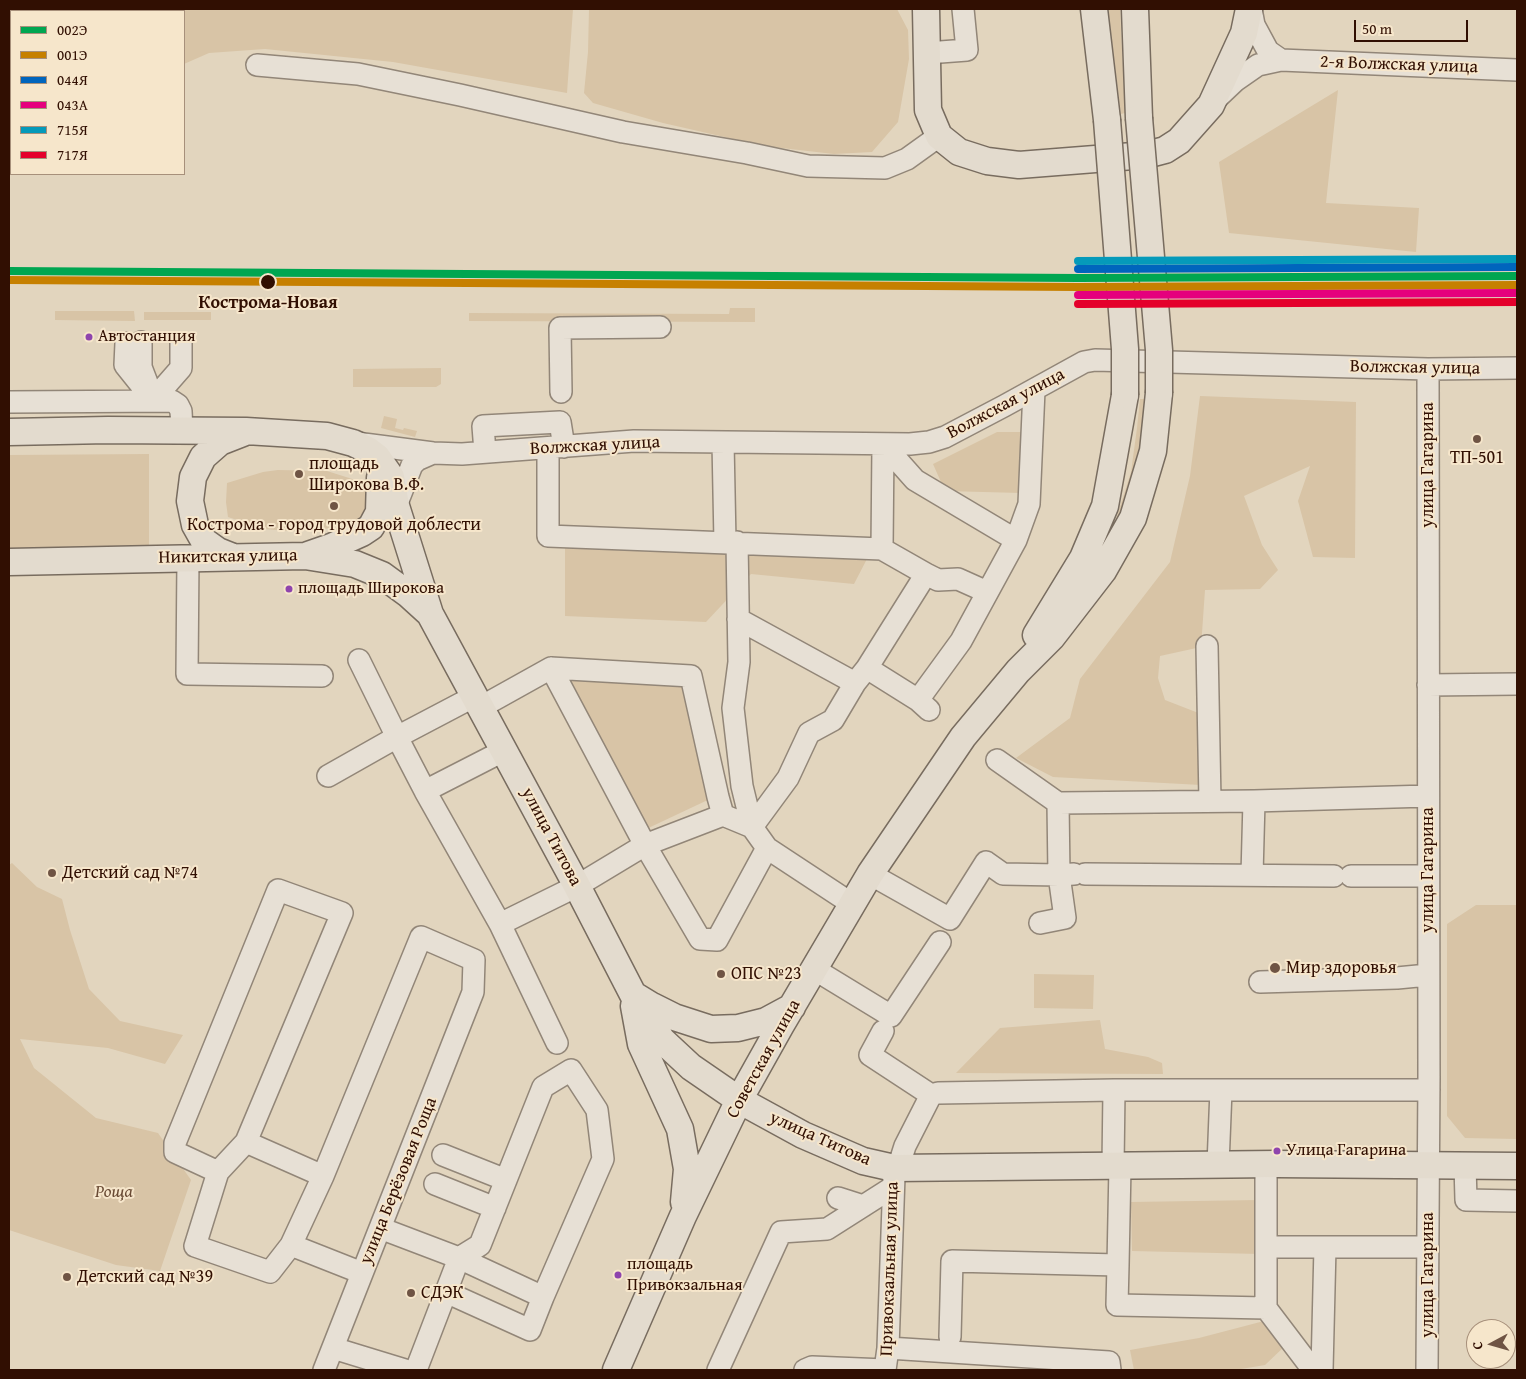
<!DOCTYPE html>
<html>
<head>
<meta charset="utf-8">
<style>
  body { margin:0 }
  #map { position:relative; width:1526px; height:1379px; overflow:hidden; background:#e2d5be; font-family:"Gentium Book Plus",serif }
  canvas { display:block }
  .frame { position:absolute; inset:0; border:10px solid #310f02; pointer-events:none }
  .legend { position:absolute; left:10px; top:10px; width:175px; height:165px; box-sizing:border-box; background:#f6e6cb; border:1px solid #a7907b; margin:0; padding:6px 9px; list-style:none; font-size:15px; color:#310f02 }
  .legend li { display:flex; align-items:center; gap:10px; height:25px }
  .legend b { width:25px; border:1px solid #a7907b }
  .north { position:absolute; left:1466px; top:1319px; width:50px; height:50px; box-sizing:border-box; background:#f6e6cb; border:1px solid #a7907b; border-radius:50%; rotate:264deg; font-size:14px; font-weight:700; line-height:20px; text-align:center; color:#310f02 }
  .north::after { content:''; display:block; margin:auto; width:18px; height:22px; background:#6f5444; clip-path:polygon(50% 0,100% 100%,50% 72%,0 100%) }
  .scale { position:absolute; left:1354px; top:20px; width:114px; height:22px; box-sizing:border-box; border:2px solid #310f02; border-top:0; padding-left:6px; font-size:15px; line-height:18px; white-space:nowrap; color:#310f02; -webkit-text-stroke:4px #f6e6cb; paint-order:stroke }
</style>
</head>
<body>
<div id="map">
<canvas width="1526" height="1379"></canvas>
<div class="frame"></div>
<ul class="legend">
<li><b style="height:6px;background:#00a651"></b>002Э</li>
<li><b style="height:6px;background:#c68000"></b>001Э</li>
<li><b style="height:6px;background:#0065bd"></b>044Я</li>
<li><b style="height:6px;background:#e5007d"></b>043А</li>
<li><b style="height:6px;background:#059aba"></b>715Я</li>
<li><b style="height:6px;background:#e4002b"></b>717Я</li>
</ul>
<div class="north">С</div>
<div class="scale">50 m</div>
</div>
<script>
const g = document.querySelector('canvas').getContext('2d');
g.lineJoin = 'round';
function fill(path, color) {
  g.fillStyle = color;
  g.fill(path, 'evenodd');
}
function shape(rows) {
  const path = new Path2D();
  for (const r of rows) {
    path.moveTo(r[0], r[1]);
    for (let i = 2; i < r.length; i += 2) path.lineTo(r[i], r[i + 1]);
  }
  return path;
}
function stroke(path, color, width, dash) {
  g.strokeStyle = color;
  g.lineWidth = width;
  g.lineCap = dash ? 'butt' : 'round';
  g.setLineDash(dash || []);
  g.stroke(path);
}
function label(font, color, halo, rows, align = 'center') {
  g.font = font + ' "Gentium Book Plus",serif';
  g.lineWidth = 4;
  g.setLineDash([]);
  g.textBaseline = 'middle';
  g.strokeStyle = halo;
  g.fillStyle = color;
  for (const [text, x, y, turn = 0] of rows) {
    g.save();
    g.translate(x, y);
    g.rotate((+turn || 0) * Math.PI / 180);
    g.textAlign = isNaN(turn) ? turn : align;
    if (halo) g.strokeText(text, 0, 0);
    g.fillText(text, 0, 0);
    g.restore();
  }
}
const green = shape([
  [169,9,573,9,567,93,393,62,265,49,209,53,184,64,184,11,164,11],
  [589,9,897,9,908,30,909,59,898,122,872,152,834,154,764,146,663,123,593,103,584,93,588,52],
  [1108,9,1120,9,1125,113,1121,114],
  [1338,90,1326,203,1419,208,1416,252,1229,233,1219,162],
  [730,308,755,308,755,322,469,321,469,313,729,314],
  [55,311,134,311,135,321,55,320],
  [144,312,211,312,211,320,144,320],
  [441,368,441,384,436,387,353,387,353,369],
  [1200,396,1356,402,1355,558,1313,557,1298,501,1310,466,1244,496,1262,545,1278,570,1260,589,1205,590,1201,647,1160,656,1158,678,1165,700,1201,714,1201,785,1053,777,1016,758,1070,718,1080,679,1170,562,1190,476],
  [1140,399,1146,399,1147,427,1116,538,1112,532,1131,472,1137,428],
  [384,416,397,419,395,428,403,430,404,428,417,431,415,437,381,428],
  [997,432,1025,432,1021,493,945,491,933,464],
  [149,454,149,550,9,549,9,455],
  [278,470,327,471,368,484,365,518,325,529,288,531,264,529,228,517,226,502,227,483,263,472],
  [565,543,869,555,854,584,751,574,706,622,565,616],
  [563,679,686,685,712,798,642,831],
  [12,863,37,887,62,899,70,930,89,989,120,1021,183,1035,165,1064,108,1048,20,1039,34,1068,96,1118,158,1133,191,1180,160,1271,116,1265,9,1230,9,865],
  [1476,905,1517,905,1517,1139,1465,1138,1447,1116,1447,924],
  [1034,974,1094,975,1093,1009,1034,1008],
  [1100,1020,1105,1049,1148,1057,1162,1063,1163,1074,956,1073,1000,1028],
  [1259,1200,1260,1254,1132,1251,1131,1202],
  [1264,1321,1285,1346,1265,1365,1235,1370,1134,1370,1130,1350,1199,1338]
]);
const minor = shape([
  [1251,9,1254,25,1268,51,1281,60],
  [927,53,967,50,963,9],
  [257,65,358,74,460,95,623,132,747,153,808,166,885,168,907,159,939,136],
  [1216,99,1235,81,1258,65,1281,60,1517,70],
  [141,342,141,367,149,388],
  [126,343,125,365,153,400],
  [561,392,560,328,660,327],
  [153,400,181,368,181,343],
  [9,402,172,401,178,405,181,411,182,431],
  [723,442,725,542],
  [356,443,433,453,462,454,634,441,910,444,929,442,945,437,1004,406,1084,362,1095,360,1428,369,1517,368],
  [883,444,915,480,1016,540],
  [548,449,548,536,882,549,883,444],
  [485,452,483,426,560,422,564,447],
  [393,509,396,506,412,465,417,460,433,453],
  [737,542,739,662,733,708,742,786,752,827],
  [188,558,187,674,322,676],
  [926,574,938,580,958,579,987,592],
  [738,619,855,683],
  [1207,646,1210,801],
  [551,668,691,676,718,797,723,815,752,827,767,848,717,940,700,939,645,845,551,668],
  [867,668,926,574,882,549],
  [1428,685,1517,684],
  [475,696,397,737,425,791,505,750],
  [481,707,551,668],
  [929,710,918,700,961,641,1016,540,1029,504,1034,390],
  [997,760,1058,803,1254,801,1428,796],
  [328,776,397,737,359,660],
  [425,791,500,924,577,886,645,845,723,815],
  [752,827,788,778,809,733,833,720,855,683,867,668,918,700],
  [767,848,852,904],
  [870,874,950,919,986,862,1003,874,1059,875,1074,874],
  [1085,874,1334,876],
  [1252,875,1254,801],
  [1351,876,1428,876],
  [1040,923,1065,918,1059,875,1058,803],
  [500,924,557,1043],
  [814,969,891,1016,940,942],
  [1260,982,1397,978,1428,975],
  [883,1031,870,1055,931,1095],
  [246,1142,323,1176],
  [443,1155,506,1180],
  [1218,1165,1221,1090],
  [1266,1165,1266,1308,1313,1370],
  [1465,1165,1466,1200,1517,1201],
  [1113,1166,1114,1090],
  [898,1168,905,1146,931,1095,938,1093,1114,1090,1429,1090],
  [218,1172,175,1152,175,1143,278,890,342,913,246,1142,218,1172,195,1246,270,1272,291,1245],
  [435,1184,495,1208],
  [838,1198,863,1206],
  [380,1228,459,1258,480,1245,543,1087,571,1070,597,1110,603,1159,543,1297,459,1258,416,1370],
  [1266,1247,1428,1247],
  [1118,1265,1117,1305,1266,1308],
  [446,1292,530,1330,543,1297],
  [950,1337,952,1261,1118,1265,1120,1166],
  [333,1348,405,1370],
  [888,1348,1109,1362,1110,1370],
  [324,1370,473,992,474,960,421,937,323,1176,291,1245,362,1273],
  [718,1370,781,1232,827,1229,893,1187],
  [805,1370,812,1367,885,1370],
  [885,1370,888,1348,894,1176],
  [1322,1370,1325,1247],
  [1427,1370,1429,1076,1428,369]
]);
const major = shape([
  [926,9,928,110,939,136,959,152,987,161,1019,165,1146,155,1165,150,1179,141,1211,105,1244,33,1249,9],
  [1094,9,1107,120],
  [1135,9,1139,118],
  [9,432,108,430,246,431,327,436,353,443,368,450,377,457,391,477,396,506,430,614,577,886,641,1010,662,1040,691,1067,739,1100,803,1135,863,1161,894,1168,1277,1164,1517,1166],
  [308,555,331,547,362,533,371,527,379,512,380,478],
  [233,557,218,551,204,541,195,525,190,501,193,477,203,457,220,442,243,433],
  [9,562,305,556,355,564,382,575,408,594,430,614],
  [1036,635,1083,558,1105,506,1125,395],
  [634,995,652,1006,674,1017,711,1029,738,1028,766,1021,792,1007],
  [634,1006,641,1044,680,1129,687,1169,684,1202],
  [616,1370,683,1216,739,1100,781,1025,870,874,963,737,1018,671,1052,637,1103,571,1133,518,1153,451,1159,393]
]);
const majorBridge = shape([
  [1139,118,1159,350,1159,393],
  [1107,120,1125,349,1125,395]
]);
const rail1 = shape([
  [9,271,1078,278,1517,276]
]);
const rail2 = shape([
  [9,280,1078,287,1517,285]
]);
const rail3 = shape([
  [1078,269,1517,267]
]);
const rail4 = shape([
  [1078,295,1517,293]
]);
const rail5 = shape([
  [1078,261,1517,259]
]);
const rail6 = shape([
  [1078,304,1517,302]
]);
const markers = [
  [268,282,8,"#310f02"],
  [89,337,4.5,"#8e44ad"],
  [1477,439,5,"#6f5444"],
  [299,474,5,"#6f5444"],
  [334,506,5,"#6f5444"],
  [289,589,4.5,"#8e44ad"],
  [52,873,5,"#6f5444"],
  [1275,968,6,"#6f5444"],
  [721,974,5,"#6f5444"],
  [1277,1151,4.5,"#8e44ad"],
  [618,1275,4.5,"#8e44ad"],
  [67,1277,5,"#6f5444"],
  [411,1293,5,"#6f5444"]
];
const busNames = [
  ["Автостанция",98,337],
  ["площадь Широкова",298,589],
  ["Улица Гагарина",1286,1151],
  ["площадь",627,1265],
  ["Привокзальная",627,1286]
];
const streetNames = [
  ["2-я Волжская улица",1399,65,2],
  ["Волжская улица",1415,368,1],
  ["Волжская улица",1006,404,-28],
  ["Волжская улица",595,446,-3],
  ["улица Гагарина",1428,465,-90],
  ["Никитская улица",228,557,-1],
  ["улица Титова",551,837,62],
  ["улица Гагарина",1428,870,-90],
  ["Советская улица",764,1059,-61],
  ["улица Титова",820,1139,24],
  ["улица Берёзовая Роща",399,1181,-68],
  ["Привокзальная улица",890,1269,-88],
  ["улица Гагарина",1428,1275,-90]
];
const stopNames = [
  ["Кострома-Новая",268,303]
];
const poiNames = [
  ["ТП-501",1477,458,"center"],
  ["площадь",309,464],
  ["Широкова В.Ф.",309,485],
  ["Кострома - город трудовой доблести",334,525,"center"],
  ["Детский сад №74",62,873],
  ["Мир здоровья",1286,968],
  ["ОПС №23",731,974],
  ["Детский сад №39",77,1277],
  ["СДЭК",421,1293]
];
const parkNames = [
  ["Роща",114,1192]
];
fill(green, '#d8c4a6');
stroke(minor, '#928678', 24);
stroke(major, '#786c5f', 29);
stroke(minor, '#e7e0d5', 21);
stroke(major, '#e3dbce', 26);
stroke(majorBridge, '#786c5f', 29, []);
stroke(majorBridge, '#e3dbce', 26);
stroke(rail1, '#00a651', 8);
stroke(rail2, '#c68000', 8);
stroke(rail3, '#0065bd', 8);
stroke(rail4, '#e5007d', 8);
stroke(rail5, '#059aba', 8);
stroke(rail6, '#e4002b', 8);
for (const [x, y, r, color] of markers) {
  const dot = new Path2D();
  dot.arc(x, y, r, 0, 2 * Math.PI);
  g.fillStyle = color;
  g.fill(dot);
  stroke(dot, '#f6e6cb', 2);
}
label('17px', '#310f02', '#f6e6cb', busNames, 'left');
label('18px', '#310f02', '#f6e6cb', streetNames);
label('bold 18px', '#310f02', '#f6e6cb', stopNames);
label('18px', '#310f02', '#f6e6cb', poiNames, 'left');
label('italic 18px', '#694a34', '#f6e6cb', parkNames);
</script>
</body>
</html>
